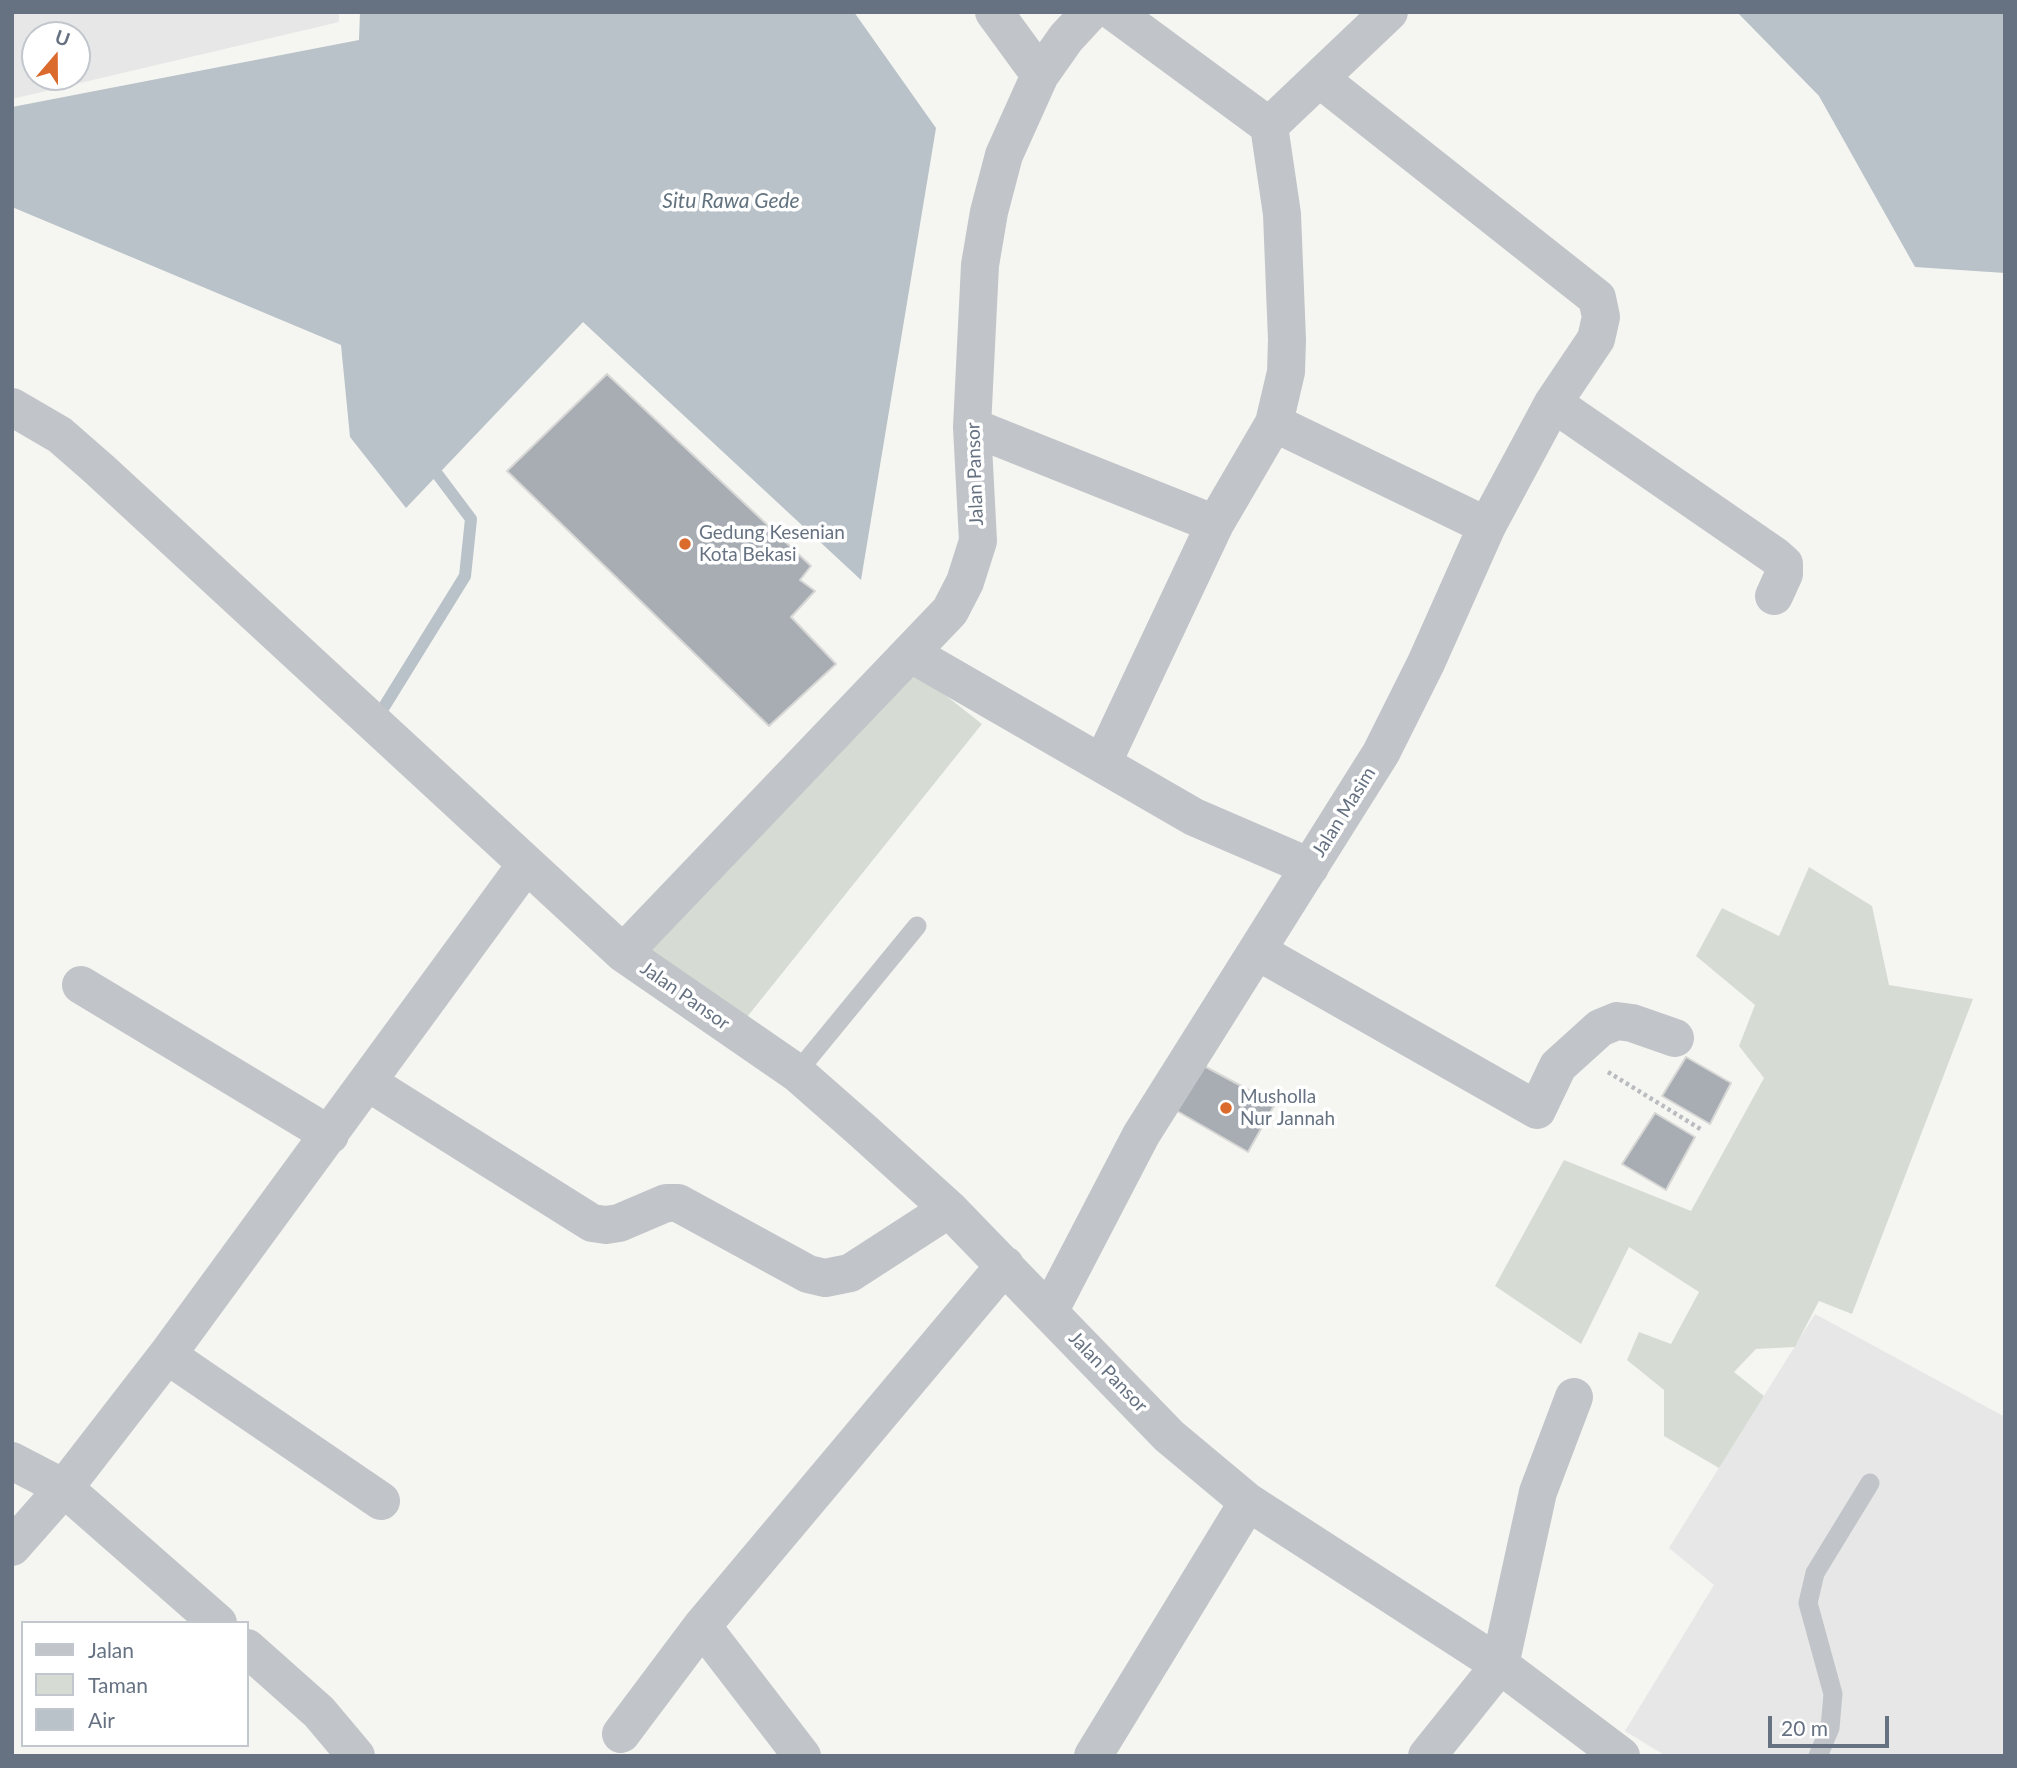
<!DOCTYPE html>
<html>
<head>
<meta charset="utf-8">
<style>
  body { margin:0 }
  #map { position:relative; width:2017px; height:1768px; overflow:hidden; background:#f5f6f2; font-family:Lato,sans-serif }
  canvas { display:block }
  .frame { position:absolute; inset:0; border:14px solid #667282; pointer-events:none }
  .legend { position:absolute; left:21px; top:1621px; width:228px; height:126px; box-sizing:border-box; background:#fff; border:2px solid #c2c7cd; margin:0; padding:9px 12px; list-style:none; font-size:21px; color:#667282 }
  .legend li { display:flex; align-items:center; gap:14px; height:35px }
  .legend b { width:35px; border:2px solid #c2c7cd }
  .north { position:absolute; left:21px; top:21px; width:70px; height:70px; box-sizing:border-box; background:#fff; border:2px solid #c2c7cd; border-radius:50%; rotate:20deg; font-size:19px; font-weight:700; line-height:28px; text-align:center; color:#667282 }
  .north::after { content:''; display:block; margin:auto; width:24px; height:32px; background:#db6a2d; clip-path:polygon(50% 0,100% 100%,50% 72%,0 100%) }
  .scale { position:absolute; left:1768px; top:1716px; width:121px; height:32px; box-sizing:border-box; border:4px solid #667282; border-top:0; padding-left:9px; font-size:21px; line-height:24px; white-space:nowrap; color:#667282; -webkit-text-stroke:5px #fff; paint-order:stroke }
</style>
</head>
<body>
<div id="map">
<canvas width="2017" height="1768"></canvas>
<div class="frame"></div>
<ul class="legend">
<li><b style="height:9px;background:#c1c4c8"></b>Jalan</li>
<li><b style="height:19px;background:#d6dcd4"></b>Taman</li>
<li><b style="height:19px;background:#b9c2c8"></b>Air</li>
</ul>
<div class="north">U</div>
<div class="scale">20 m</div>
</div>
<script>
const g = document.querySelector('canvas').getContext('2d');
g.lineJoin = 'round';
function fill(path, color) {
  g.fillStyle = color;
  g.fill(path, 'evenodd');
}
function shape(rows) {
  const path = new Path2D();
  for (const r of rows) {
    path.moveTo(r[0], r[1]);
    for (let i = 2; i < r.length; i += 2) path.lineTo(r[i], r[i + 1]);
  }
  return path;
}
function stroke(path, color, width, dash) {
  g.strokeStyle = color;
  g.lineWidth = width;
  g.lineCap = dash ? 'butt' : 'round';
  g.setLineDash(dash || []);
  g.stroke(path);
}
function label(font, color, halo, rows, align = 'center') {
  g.font = font + ' Lato,sans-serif';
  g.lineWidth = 7;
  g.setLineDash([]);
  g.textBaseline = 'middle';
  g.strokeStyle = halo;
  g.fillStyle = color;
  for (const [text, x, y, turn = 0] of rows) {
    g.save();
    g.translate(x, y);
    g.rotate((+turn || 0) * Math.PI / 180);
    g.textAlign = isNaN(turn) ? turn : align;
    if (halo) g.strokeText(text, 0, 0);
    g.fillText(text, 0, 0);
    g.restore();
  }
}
const built = shape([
  [12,12,339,12,339,22,12,99],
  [35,35,77,35,77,77,35,77],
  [1815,1314,2005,1417,2005,1756,1666,1756,1625,1731,1714,1585,1669,1548]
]);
const green = shape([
  [916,672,982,724,743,1022,638,952],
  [1809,867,1872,906,1889,985,1973,999,1852,1314,1819,1301,1795,1347,1756,1349,1734,1372,1764,1396,1719,1468,1664,1436,1664,1390,1627,1360,1639,1332,1671,1344,1699,1292,1629,1247,1581,1344,1495,1286,1564,1160,1691,1211,1764,1078,1739,1046,1755,1005,1696,956,1722,908,1779,936]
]);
const water = shape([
  [360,12,854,12,936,128,861,580,583,322,406,508,350,437,341,345,12,207,12,107,359,40],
  [1737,12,2005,12,2005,273,1915,267,1819,96]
]);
const stream = shape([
  [379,715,465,576,471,519,438,475]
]);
const building = shape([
  [607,374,811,566,800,580,815,591,791,617,836,664,769,726,507,471,607,374],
  [1686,1057,1731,1083,1710,1124,1662,1096,1686,1057],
  [1204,1066,1275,1104,1248,1152,1177,1111,1204,1066],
  [1655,1113,1695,1137,1666,1190,1622,1164,1655,1113]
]);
const path = shape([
  [1608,1072,1702,1130]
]);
const service = shape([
  [803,1065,917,926],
  [1818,1756,1830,1728,1833,1694,1808,1603,1815,1573,1870,1483]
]);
const minor = shape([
  [994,12,1040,75],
  [1114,12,1269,126,1389,12],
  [1553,403,1775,556,1784,564,1784,574,1774,596],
  [12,407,60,435,100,470,623,953,797,1073,863,1131,949,1209,1169,1436,1248,1502,1500,1665,1621,1756],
  [1274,423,1487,526],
  [972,427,1215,524],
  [910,653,1194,817,1310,867],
  [1102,764,1215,524,1274,423,1286,372,1287,340,1282,214,1269,126],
  [1257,951,1537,1110,1558,1066,1600,1028,1617,1021,1632,1023,1675,1038],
  [623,953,950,611,965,582,978,541,972,427,980,265,989,212,1004,155,1040,75,1066,38,1090,12],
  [81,985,330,1135],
  [369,1083,592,1223,606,1225,619,1223,666,1203,678,1203,808,1274,825,1278,850,1273,949,1209],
  [1050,1310,1141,1135,1381,753,1426,663,1487,526,1553,403,1596,339,1601,317,1597,298,1320,79],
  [167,1355,381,1501],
  [12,1461,64,1488,218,1623],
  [12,1547,64,1488,167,1355,525,866],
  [702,1626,802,1756],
  [247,1648,319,1712,356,1756],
  [621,1734,702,1626,1005,1265],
  [1093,1756,1248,1502],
  [1427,1756,1500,1665,1538,1492,1574,1397]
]);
const markers = [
  [685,544,7,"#db6a2d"],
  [1226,1108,7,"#db6a2d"]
];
const streetNames = [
  ["Jalan Pansor",975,474,-92],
  ["Jalan Masim",1344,812,-58],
  ["Jalan Pansor",685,996,35],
  ["Jalan Pansor",1108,1372,46]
];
const poiNames = [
  ["Gedung Kesenian",699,533],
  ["Kota Bekasi",699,555],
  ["Musholla",1240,1097],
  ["Nur Jannah",1240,1119]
];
const waterNames = [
  ["Situ Rawa Gede",731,201]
];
fill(built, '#e6e7e6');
fill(green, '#d6dcd4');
fill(water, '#b9c2c8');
stroke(stream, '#b9c2c8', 12);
fill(building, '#a8adb4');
stroke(building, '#d7d7d5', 2);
stroke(path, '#b9bbbe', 4.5, [3.5, 3.5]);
stroke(service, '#c1c4c8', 19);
stroke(minor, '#c1c4c8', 38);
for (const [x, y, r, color] of markers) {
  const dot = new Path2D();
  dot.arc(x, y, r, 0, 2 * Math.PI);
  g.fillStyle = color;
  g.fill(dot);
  stroke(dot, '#fff', 2.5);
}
label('19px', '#667282', '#fff', streetNames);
label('19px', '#667282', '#fff', poiNames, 'left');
label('italic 21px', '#62737f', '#fff', waterNames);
</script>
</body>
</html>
